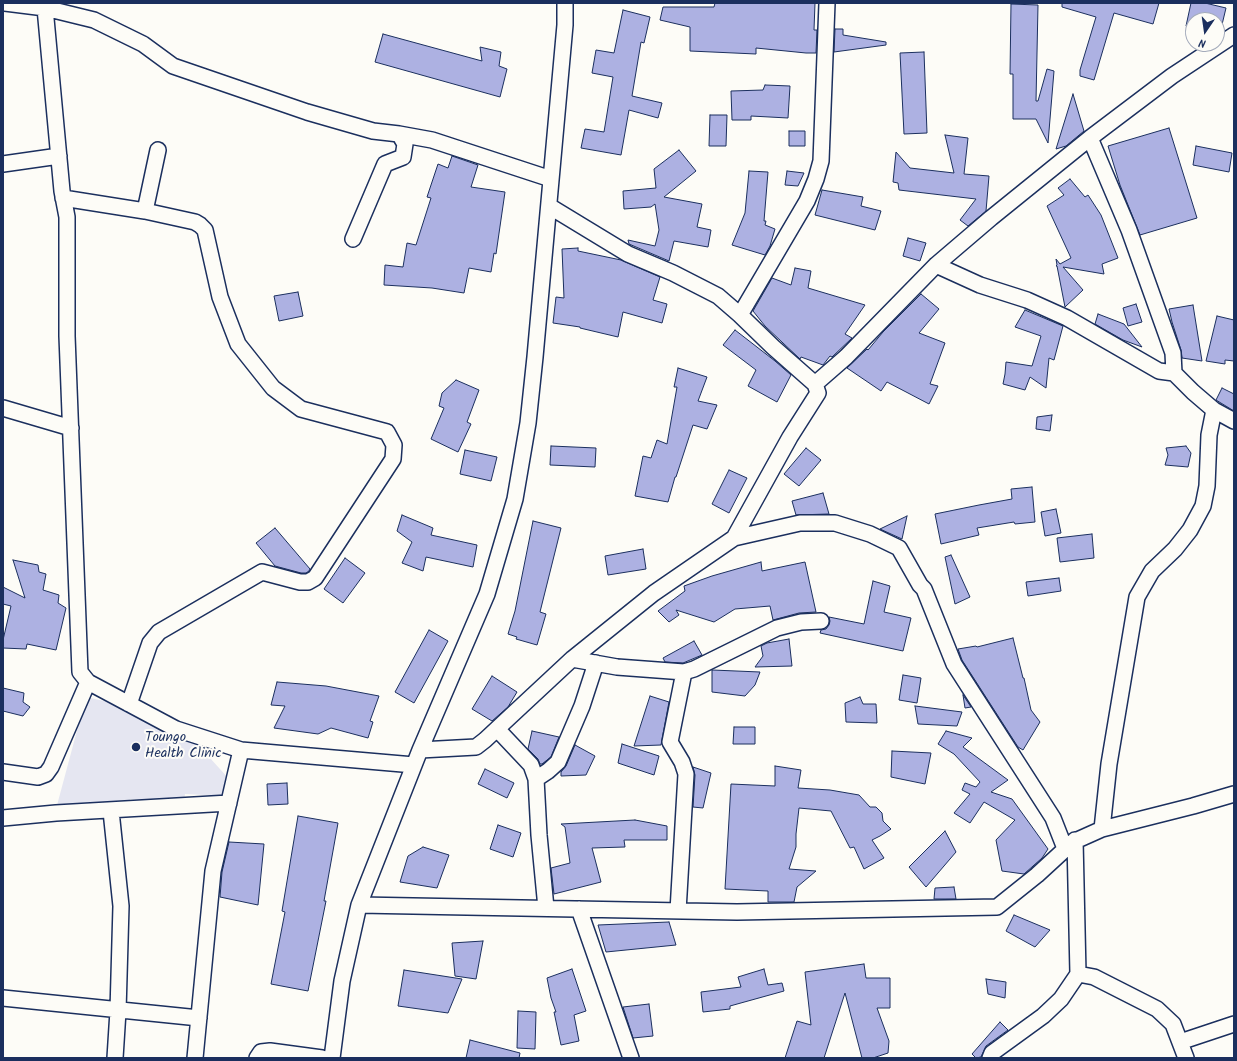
<!DOCTYPE html>
<html>
<head>
<meta charset="utf-8">
<style>
  body { margin:0 }
  #map { position:relative; width:1237px; height:1061px; overflow:hidden; background:#fdfcf7; font-family:Kalam,sans-serif }
  canvas { display:block }
  .frame { position:absolute; inset:0; border:4px solid #1b2f5e; pointer-events:none }
  .north { position:absolute; left:1185px; top:12px; width:40px; height:40px; box-sizing:border-box; background:#fdfcf7; border:1px solid #a3aaba; border-radius:50%; rotate:193deg; font-size:11px; font-weight:700; line-height:16px; text-align:center; color:#1b2f5e }
  .north::after { content:''; display:block; margin:auto; width:14px; height:18px; background:#1b2f5e; clip-path:polygon(50% 0,100% 100%,50% 72%,0 100%) }
</style>
</head>
<body>
<div id="map">
<canvas width="1237" height="1061"></canvas>
<div class="frame"></div>
<div class="north">N</div>
</div>
<script>
const g = document.querySelector('canvas').getContext('2d');
g.lineJoin = 'round';
function fill(path, color) {
  g.fillStyle = color;
  g.fill(path, 'evenodd');
}
function shape(rows) {
  const path = new Path2D();
  for (const r of rows) {
    path.moveTo(r[0], r[1]);
    for (let i = 2; i < r.length; i += 2) path.lineTo(r[i], r[i + 1]);
  }
  return path;
}
function stroke(path, color, width, dash) {
  g.strokeStyle = color;
  g.lineWidth = width;
  g.lineCap = dash ? 'butt' : 'round';
  g.setLineDash(dash || []);
  g.stroke(path);
}
function label(font, color, halo, rows, align = 'center') {
  g.font = font + ' Kalam,sans-serif';
  g.lineWidth = 4;
  g.setLineDash([]);
  g.textBaseline = 'middle';
  g.strokeStyle = halo;
  g.fillStyle = color;
  for (const [text, x, y, turn = 0] of rows) {
    g.save();
    g.translate(x, y);
    g.rotate((+turn || 0) * Math.PI / 180);
    g.textAlign = isNaN(turn) ? turn : align;
    if (halo) g.strokeText(text, 0, 0);
    g.fillText(text, 0, 0);
    g.restore();
  }
}
const built = shape([
  [86,697,172,716,229,779,225,796,185,794,184,802,130,799,128,805,56,809]
]);
const building = shape([
  [715,3,815,3,814,30,817,30,816,53,806,53,756,48,756,54,690,51,690,27,660,20,663,7,714,7,715,3],
  [1062,3,1159,3,1153,24,1114,13,1094,80,1080,76,1080,70,1096,17,1062,7,1062,3],
  [1191,3,1205,3,1226,8,1220,33,1217,33,1217,20,1193,20,1193,27,1186,26,1191,3],
  [1011,4,1038,5,1036,101,1038,101,1047,69,1054,71,1048,143,1036,119,1013,119,1013,74,1010,74,1011,4],
  [623,10,650,17,644,43,641,42,632,96,662,103,658,118,629,110,621,155,581,148,585,129,604,132,613,77,592,73,596,50,614,53,623,10],
  [835,29,843,29,843,35,886,42,886,45,834,52,835,29],
  [383,34,482,61,480,47,501,52,499,66,507,69,500,97,375,62,383,34],
  [924,52,927,133,904,134,900,53,924,52],
  [765,85,790,86,788,118,751,116,751,120,732,120,731,91,763,90,765,85],
  [1073,94,1084,131,1066,146,1056,149,1073,94],
  [710,115,727,115,726,146,709,146,710,115],
  [1169,128,1197,218,1140,235,1120,185,1108,146,1169,128],
  [789,131,805,131,805,146,789,146,789,131],
  [945,135,968,138,964,174,989,176,986,211,968,226,960,220,976,199,899,190,898,183,893,182,896,152,910,168,954,173,945,135],
  [1196,146,1232,153,1229,172,1193,165,1196,146],
  [679,150,696,171,664,197,702,204,697,227,711,230,708,247,674,241,669,261,629,244,628,240,655,246,659,230,655,204,651,207,624,209,623,191,656,188,654,169,679,150],
  [452,156,478,165,471,187,505,192,496,254,494,253,491,272,469,268,464,293,432,288,384,285,385,265,403,267,407,243,416,245,431,198,427,197,438,164,448,168,452,156],
  [749,171,768,172,764,221,766,221,765,225,775,229,770,246,765,255,732,245,745,213,749,171],
  [787,171,804,173,798,186,785,185,787,171],
  [1070,179,1085,197,1088,195,1101,215,1118,258,1102,264,1104,274,1063,267,1083,290,1065,307,1057,266,1056,266,1057,265,1056,259,1060,264,1071,258,1047,206,1064,195,1058,188,1070,179],
  [822,190,863,197,861,206,881,211,875,230,815,215,822,190],
  [908,238,926,243,920,261,903,256,908,238],
  [578,248,578,251,621,260,660,277,653,300,667,304,662,323,623,312,618,337,580,328,580,327,553,323,556,297,564,298,562,249,578,248],
  [795,268,811,271,808,288,865,305,845,334,852,338,832,357,830,356,823,365,801,357,800,359,765,326,753,311,772,278,791,285,795,268],
  [298,292,303,316,279,321,274,296,298,292],
  [921,294,939,309,919,333,945,343,930,384,938,386,929,404,887,382,881,391,847,368,867,349,868,350,883,332,921,294],
  [1136,304,1142,322,1128,326,1123,308,1136,304],
  [1193,305,1202,361,1182,358,1181,350,1172,322,1169,309,1193,305],
  [1025,310,1063,326,1054,360,1049,358,1046,388,1030,377,1025,390,1003,384,1005,374,1006,362,1032,366,1041,336,1015,327,1025,310],
  [1098,314,1124,324,1142,347,1123,340,1095,324,1098,314],
  [1217,316,1234,320,1234,361,1225,360,1225,364,1206,361,1217,316],
  [735,330,775,361,791,375,777,402,748,386,756,370,723,345,735,330],
  [678,368,707,377,698,401,717,405,707,429,693,425,676,477,675,477,668,502,635,496,643,456,651,458,657,440,667,444,677,387,674,387,678,368],
  [456,380,479,390,467,422,471,424,458,452,431,439,444,408,439,406,442,393,456,380],
  [1222,388,1234,394,1234,411,1216,400,1222,388],
  [1052,415,1050,431,1036,429,1037,417,1052,415],
  [551,446,596,448,595,467,550,465,551,446],
  [1186,446,1191,453,1188,467,1165,465,1168,455,1166,448,1186,446],
  [806,448,821,460,799,486,784,474,806,448],
  [465,450,497,457,491,481,460,474,465,450],
  [729,470,747,478,729,513,712,504,729,470],
  [1032,487,1035,522,1015,524,1014,522,977,528,979,535,941,544,935,514,979,505,1012,499,1011,489,1032,487],
  [823,493,829,514,796,515,792,501,823,493],
  [1056,509,1061,533,1045,536,1041,512,1056,509],
  [402,515,433,528,431,535,477,545,473,567,426,557,423,571,402,563,412,542,397,531,402,515],
  [907,516,902,539,880,529,907,516],
  [533,521,561,528,540,612,546,614,537,645,516,639,517,637,508,634,515,611,533,521],
  [275,528,310,569,309,571,306,573,301,573,275,566,256,543,275,528],
  [1092,534,1094,558,1060,562,1057,538,1092,534],
  [643,549,646,569,608,575,605,556,643,549],
  [951,555,970,597,955,604,945,557,951,555],
  [345,558,365,573,343,603,324,589,345,558],
  [13,560,38,565,39,572,46,574,43,590,59,595,58,603,66,608,56,650,27,644,26,649,3,648,3,640,11,606,3,604,3,587,25,598,13,560],
  [761,562,762,571,805,562,816,612,799,613,773,620,770,606,735,609,714,622,676,610,679,615,669,622,658,611,685,591,684,586,712,576,761,562],
  [1059,578,1061,591,1028,596,1026,582,1059,578],
  [873,581,890,586,884,612,911,618,903,651,820,633,821,630,826,629,829,625,830,621,829,617,864,624,873,581],
  [429,630,448,641,414,703,395,692,429,630],
  [1013,638,1023,678,1024,678,1031,710,1040,722,1023,750,1018,747,962,660,958,649,976,646,977,647,1013,638],
  [789,639,792,666,755,667,763,656,761,646,767,643,789,639],
  [694,641,702,655,683,663,665,662,663,658,694,641],
  [712,670,760,672,755,685,745,696,712,692,712,670],
  [903,675,921,678,917,703,899,700,903,675],
  [492,676,517,692,508,707,492,721,472,709,492,676],
  [277,682,326,686,379,696,370,721,373,722,368,738,331,728,318,734,274,728,285,706,271,705,277,682],
  [3,688,24,693,23,702,30,707,23,716,3,711,3,688],
  [963,695,971,707,965,708,963,695],
  [650,696,669,702,661,745,634,746,650,696],
  [860,697,863,704,876,704,877,723,846,722,845,703,860,697],
  [915,706,962,712,957,726,918,724,915,706],
  [734,727,755,727,755,744,733,744,734,727],
  [532,731,559,737,551,757,542,764,540,764,538,759,528,749,532,731],
  [946,731,972,738,963,747,1008,780,991,792,1012,799,1048,849,1042,858,1024,874,1002,871,996,840,1015,820,984,802,970,823,954,813,970,794,962,790,965,783,976,787,980,782,954,754,938,744,946,731],
  [622,744,659,756,654,775,618,763,622,744],
  [575,745,595,756,586,775,561,776,561,772,566,766,575,745],
  [892,751,931,753,925,784,891,777,892,751],
  [775,766,801,770,798,788,830,790,859,795,870,807,876,807,882,813,883,821,891,829,880,836,872,840,884,858,864,869,854,847,850,848,831,811,799,808,796,834,796,847,789,869,816,871,797,887,794,902,768,902,768,891,725,889,731,784,775,786,775,766],
  [693,767,711,773,703,808,693,807,695,775,693,767],
  [485,769,514,783,507,798,478,784,485,769],
  [287,783,288,804,268,805,267,784,287,783],
  [298,816,338,823,324,901,326,901,308,991,271,984,285,912,282,911,298,816],
  [635,820,667,826,667,840,624,840,625,847,592,848,601,882,554,894,551,868,570,863,565,827,561,824,635,820],
  [498,825,521,833,513,857,490,849,498,825],
  [945,831,956,852,926,887,909,867,945,831],
  [229,842,264,844,258,905,220,897,222,872,229,842],
  [423,847,449,855,437,888,400,882,408,856,423,847],
  [954,887,956,899,934,899,935,888,954,887],
  [1014,915,1050,930,1035,947,1006,931,1014,915],
  [669,922,676,945,606,952,598,925,669,922],
  [483,941,476,979,455,976,452,943,483,941],
  [864,964,866,978,890,978,890,1008,877,1008,889,1041,888,1053,873,1058,862,1058,845,993,824,1058,785,1058,797,1021,811,1025,805,972,864,964],
  [572,969,586,1011,574,1015,579,1041,561,1045,554,1012,556,1012,551,998,547,978,572,969],
  [764,969,768,985,782,983,784,991,730,1006,730,1009,703,1012,701,992,741,987,738,977,764,969],
  [404,970,462,979,448,1013,398,1006,404,970],
  [986,979,1006,982,1005,998,988,994,986,979],
  [649,1004,653,1036,633,1038,623,1007,649,1004],
  [518,1011,536,1012,535,1049,517,1048,518,1011],
  [1000,1022,1008,1030,986,1046,981,1057,976,1058,972,1054,1000,1022],
  [470,1040,520,1053,519,1058,466,1058,470,1040]
]);
const street = shape([
  [5,3,45,8,94,20,143,44,173,66,307,112,373,131,399,134,432,140,551,179],
  [45,8,62,191,67,217,67,336,80,672,88,682,176,729,241,750,414,765],
  [1090,138,1129,230,1173,353,1174,373],
  [3,164,59,156],
  [63,198,145,211,158,150],
  [549,206,628,254,673,273,718,296,740,315,773,347,815,384],
  [353,239,385,164,403,157,405,144,399,134],
  [936,265,980,285,1027,300,1067,318,1159,371,1174,373,1193,392,1214,410,1234,421],
  [740,315,807,201,816,179,821,161,827,3],
  [3,408,71,428],
  [734,538,790,437,818,393,815,384,846,357,936,265,991,218,1090,138,1172,76,1234,35],
  [572,659,617,667,684,672,694,669,777,628,801,622,821,621],
  [129,704,150,643,159,632,262,572,300,582,308,582,315,578,393,459,394,445,387,432,301,409,273,388,238,344,220,297,205,230,200,225,195,222,145,211],
  [497,729,531,765,536,779,539,835,546,908],
  [420,750,476,747,485,740,572,659,654,593,734,538,800,523,835,523,870,534,899,548,920,585,924,589,954,664,1053,818,1064,846,1102,829,1193,806,1234,794],
  [3,772,38,777,46,774,51,767,88,682],
  [536,779,548,771,558,762,582,706,596,663],
  [111,811,121,906,118,1011,115,1058],
  [3,818,56,813,229,803],
  [1102,829,1109,764,1137,597,1152,571,1175,549,1190,530,1203,506,1207,486,1209,435,1214,410],
  [359,905,737,912,997,907,1037,875,1074,841],
  [579,909,631,1058],
  [678,911,686,774,682,762,670,742,684,672],
  [1078,974,1094,977,1157,1009,1173,1024,1186,1058],
  [3,998,199,1018],
  [1180,1042,1234,1024],
  [195,1058,213,871,241,750],
  [257,1058,261,1052,270,1051,322,1058],
  [332,1058,342,981,359,905,420,750,487,594,515,499,528,423,535,357,565,25,565,3],
  [990,1058,992,1053,1043,1016,1061,999,1078,974,1075,840]
]);
const markers = [
  [136,747,5,"#1b2f5e"]
];
const poiNames = [
  ["Toungo",145,739],
  ["Health Clinic",145,755]
];
fill(built, '#e5e6f1');
fill(building, '#adb1e2');
stroke(building, '#1b2f5e', 1);
stroke(street, '#1b2f5e', 18);
stroke(street, '#fdfcf7', 15);
for (const [x, y, r, color] of markers) {
  const dot = new Path2D();
  dot.arc(x, y, r, 0, 2 * Math.PI);
  g.fillStyle = color;
  g.fill(dot);
  stroke(dot, '#fdfcf7', 1.5);
}
label('14px', '#1b2f5e', '#fdfcf7', poiNames, 'left');
</script>
</body>
</html>
